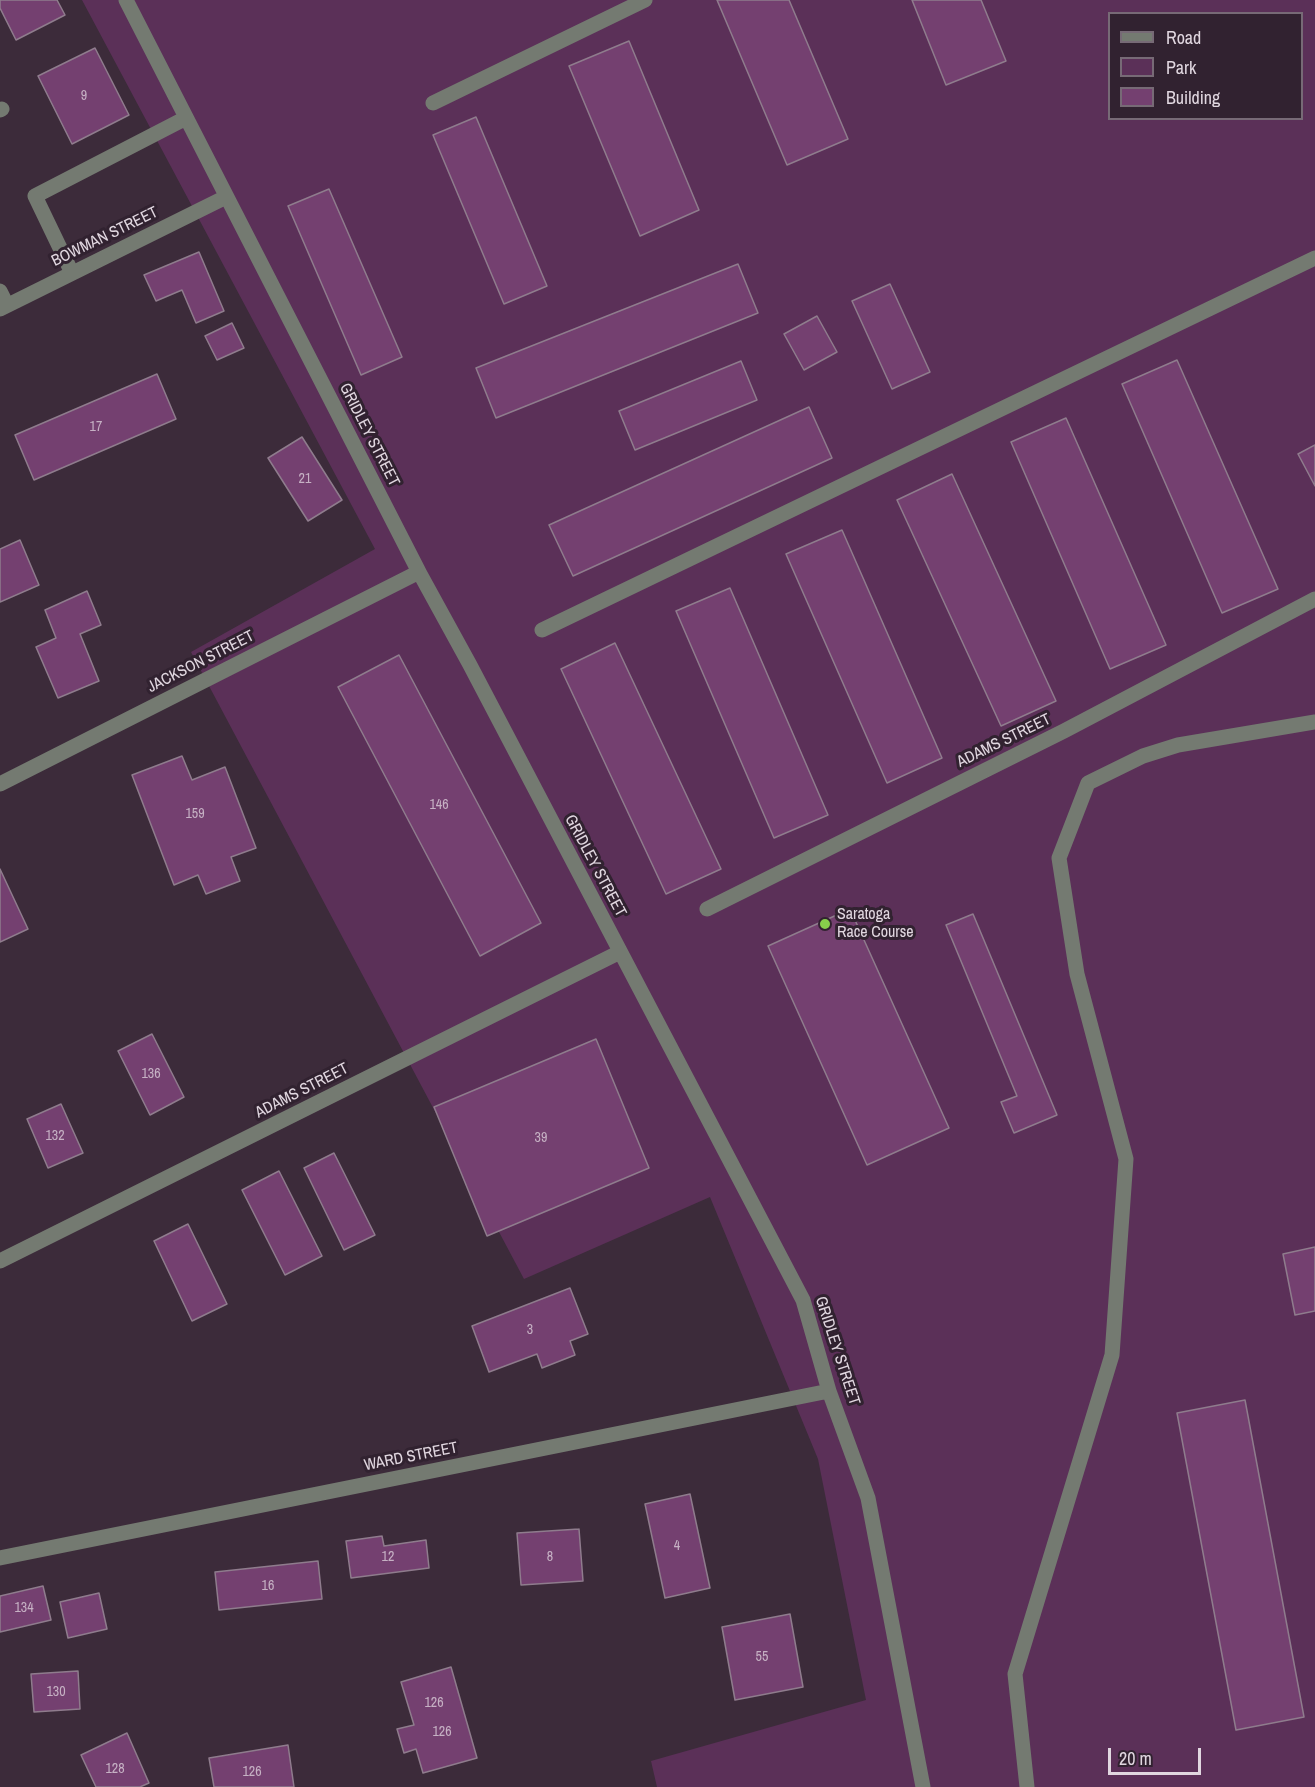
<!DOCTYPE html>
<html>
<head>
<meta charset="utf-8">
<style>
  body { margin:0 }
  #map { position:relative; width:1315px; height:1787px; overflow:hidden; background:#3c2b3a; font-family:"Archivo Narrow",sans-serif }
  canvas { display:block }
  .legend { position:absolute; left:1108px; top:12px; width:195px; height:108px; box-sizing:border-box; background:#312230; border:2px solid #776a76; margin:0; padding:8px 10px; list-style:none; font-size:18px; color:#e1d7e0 }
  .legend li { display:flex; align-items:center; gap:12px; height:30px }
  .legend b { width:30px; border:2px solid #776a76 }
  .scale { position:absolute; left:1108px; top:1748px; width:93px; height:27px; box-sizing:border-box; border:3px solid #e1d7e0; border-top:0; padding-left:8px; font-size:18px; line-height:21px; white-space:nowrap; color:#e1d7e0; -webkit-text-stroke:4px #312230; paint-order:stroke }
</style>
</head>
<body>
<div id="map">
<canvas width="1315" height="1787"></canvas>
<ul class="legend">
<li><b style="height:8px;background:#747a71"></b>Road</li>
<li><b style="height:16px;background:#5b3058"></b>Park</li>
<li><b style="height:16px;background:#744070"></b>Building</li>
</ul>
<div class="scale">20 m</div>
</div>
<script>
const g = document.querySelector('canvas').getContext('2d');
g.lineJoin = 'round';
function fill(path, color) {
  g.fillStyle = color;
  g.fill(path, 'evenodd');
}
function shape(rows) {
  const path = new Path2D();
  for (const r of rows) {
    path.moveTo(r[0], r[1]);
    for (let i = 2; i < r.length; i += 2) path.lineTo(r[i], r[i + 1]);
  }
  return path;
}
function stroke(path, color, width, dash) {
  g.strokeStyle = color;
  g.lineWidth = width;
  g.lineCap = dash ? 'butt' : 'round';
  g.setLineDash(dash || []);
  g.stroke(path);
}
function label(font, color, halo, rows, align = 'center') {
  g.font = font + ' "Archivo Narrow",sans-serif';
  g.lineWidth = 6;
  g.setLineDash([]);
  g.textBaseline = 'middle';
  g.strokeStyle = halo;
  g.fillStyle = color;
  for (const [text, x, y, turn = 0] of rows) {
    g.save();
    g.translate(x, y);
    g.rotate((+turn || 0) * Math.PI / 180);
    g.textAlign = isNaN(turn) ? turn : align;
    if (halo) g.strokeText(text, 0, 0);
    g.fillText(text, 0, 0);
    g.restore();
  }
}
const green = shape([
  [82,0,1315,0,1315,1787,657,1787,651,1761,866,1700,818,1459,710,1197,524,1279,191,652,375,549],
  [1110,14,1302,14,1302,118,1110,118]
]);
const building = shape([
  [0,0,57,0,65,15,16,40,0,8,0,0],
  [717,0,789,0,848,139,787,165,717,0],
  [912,0,981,0,1006,61,946,85,912,0],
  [629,41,699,210,640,236,569,66,629,41],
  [95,48,129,115,72,144,38,76,95,48],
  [476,117,547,286,504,304,433,135,476,117],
  [329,189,402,357,361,375,288,206,329,189],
  [199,252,224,311,196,323,182,290,156,301,144,275,199,252],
  [738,264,758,313,496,418,476,368,738,264],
  [890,284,930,372,892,389,852,301,890,284],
  [817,316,837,352,804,370,784,334,817,316],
  [232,323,244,348,217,360,205,336,232,323],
  [1177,360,1278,589,1222,613,1122,384,1177,360],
  [741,361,757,400,635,450,619,411,741,361],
  [157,374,176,419,34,480,15,435,157,374],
  [809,407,832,458,573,576,549,525,809,407],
  [1066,418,1166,645,1110,669,1011,442,1066,418],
  [302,437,342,500,308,521,268,458,302,437],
  [1315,445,1315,486,1298,454,1315,445],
  [952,474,1056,701,1001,726,897,500,952,474],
  [842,530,942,758,887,783,786,554,842,530],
  [20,540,39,585,0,602,0,549,20,540],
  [730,588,828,815,774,838,676,611,730,588],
  [87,591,101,625,80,634,99,681,58,698,36,647,56,638,45,610,87,591],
  [615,643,721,869,666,894,561,669,615,643],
  [399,655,541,923,480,956,338,687,399,655],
  [182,756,192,780,225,767,256,848,231,857,240,881,206,894,198,875,174,885,132,775,182,756],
  [0,869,28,929,0,942,0,869],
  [850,909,949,1128,867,1165,768,946,850,909],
  [973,914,1057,1115,1014,1133,1001,1102,1017,1096,946,925,973,914],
  [152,1034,184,1097,150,1115,118,1051,152,1034],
  [596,1039,649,1168,487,1236,434,1107,596,1039],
  [61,1104,83,1153,48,1168,27,1119,61,1104],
  [334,1153,375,1235,344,1250,304,1168,334,1153],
  [279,1171,322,1256,285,1275,242,1190,279,1171],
  [188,1224,227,1304,192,1321,154,1241,188,1224],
  [1315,1247,1315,1311,1295,1315,1283,1254,1315,1247],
  [570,1288,588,1334,570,1341,575,1355,542,1368,537,1354,489,1372,472,1326,570,1288],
  [1245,1400,1304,1717,1236,1730,1177,1413,1245,1400],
  [690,1494,710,1588,665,1598,645,1504,690,1494],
  [579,1529,583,1581,521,1585,517,1533,579,1529],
  [382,1536,384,1546,426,1540,429,1568,351,1578,346,1541,382,1536],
  [318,1561,322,1599,219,1610,215,1572,318,1561],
  [43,1586,51,1620,0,1632,0,1596,43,1586],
  [99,1593,107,1629,68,1638,60,1602,99,1593],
  [790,1614,803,1687,735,1700,722,1627,790,1614],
  [451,1667,477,1758,423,1773,416,1749,404,1753,397,1729,414,1725,401,1682,451,1667],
  [78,1671,80,1709,34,1712,31,1674,78,1671],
  [127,1733,149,1783,140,1787,96,1787,81,1755,127,1733],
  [288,1745,294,1787,214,1787,209,1758,288,1745]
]);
const minor = shape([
  [126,0,419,572,470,665,803,1300,829,1391,868,1498,923,1787],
  [433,103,645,0],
  [0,110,2,109],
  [72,273,35,196,186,118],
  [0,291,7,305],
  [0,309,226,197],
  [542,630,1315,258],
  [0,784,419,572],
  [707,909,1064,731,1315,599],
  [0,1261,620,952],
  [0,1558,829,1391],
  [1027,1787,1015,1674,1112,1355,1126,1159,1077,974,1059,858,1088,783,1143,756,1178,745,1315,722]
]);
const markers = [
  [825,924,6,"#87cf4b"]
];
const numberNames = [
  ["9",84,96],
  ["17",96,427],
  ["21",305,479],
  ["146",439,805],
  ["159",195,814],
  ["136",151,1074],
  ["132",55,1136],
  ["39",541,1138],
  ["3",530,1330],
  ["4",677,1546],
  ["12",388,1557],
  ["8",550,1557],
  ["16",268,1586],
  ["134",24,1608],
  ["55",762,1657],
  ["130",56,1692],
  ["126",434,1703],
  ["126",442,1732],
  ["128",115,1769],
  ["126",252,1772]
];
const streetNames = [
  ["BOWMAN STREET",105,237,-26],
  ["GRIDLEY STREET",369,435,63],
  ["JACKSON STREET",201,662,-27],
  ["ADAMS STREET",1004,741,-26],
  ["GRIDLEY STREET",595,866,62],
  ["ADAMS STREET",302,1091,-27],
  ["GRIDLEY STREET",837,1351,72],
  ["WARD STREET",411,1457,-11]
];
const poiNames = [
  ["Saratoga",837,915],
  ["Race Course",837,933]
];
fill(green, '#5b3058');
fill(building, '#744070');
stroke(building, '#8f7c8d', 1.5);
stroke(minor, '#747a71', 15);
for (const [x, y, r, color] of markers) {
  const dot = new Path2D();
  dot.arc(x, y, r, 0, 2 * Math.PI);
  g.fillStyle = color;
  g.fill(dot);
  stroke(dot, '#312230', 2);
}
label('14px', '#c6b1c4', null, numberNames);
label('16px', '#e1d7e0', '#312230', streetNames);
label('16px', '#e1d7e0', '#312230', poiNames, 'left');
</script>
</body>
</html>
